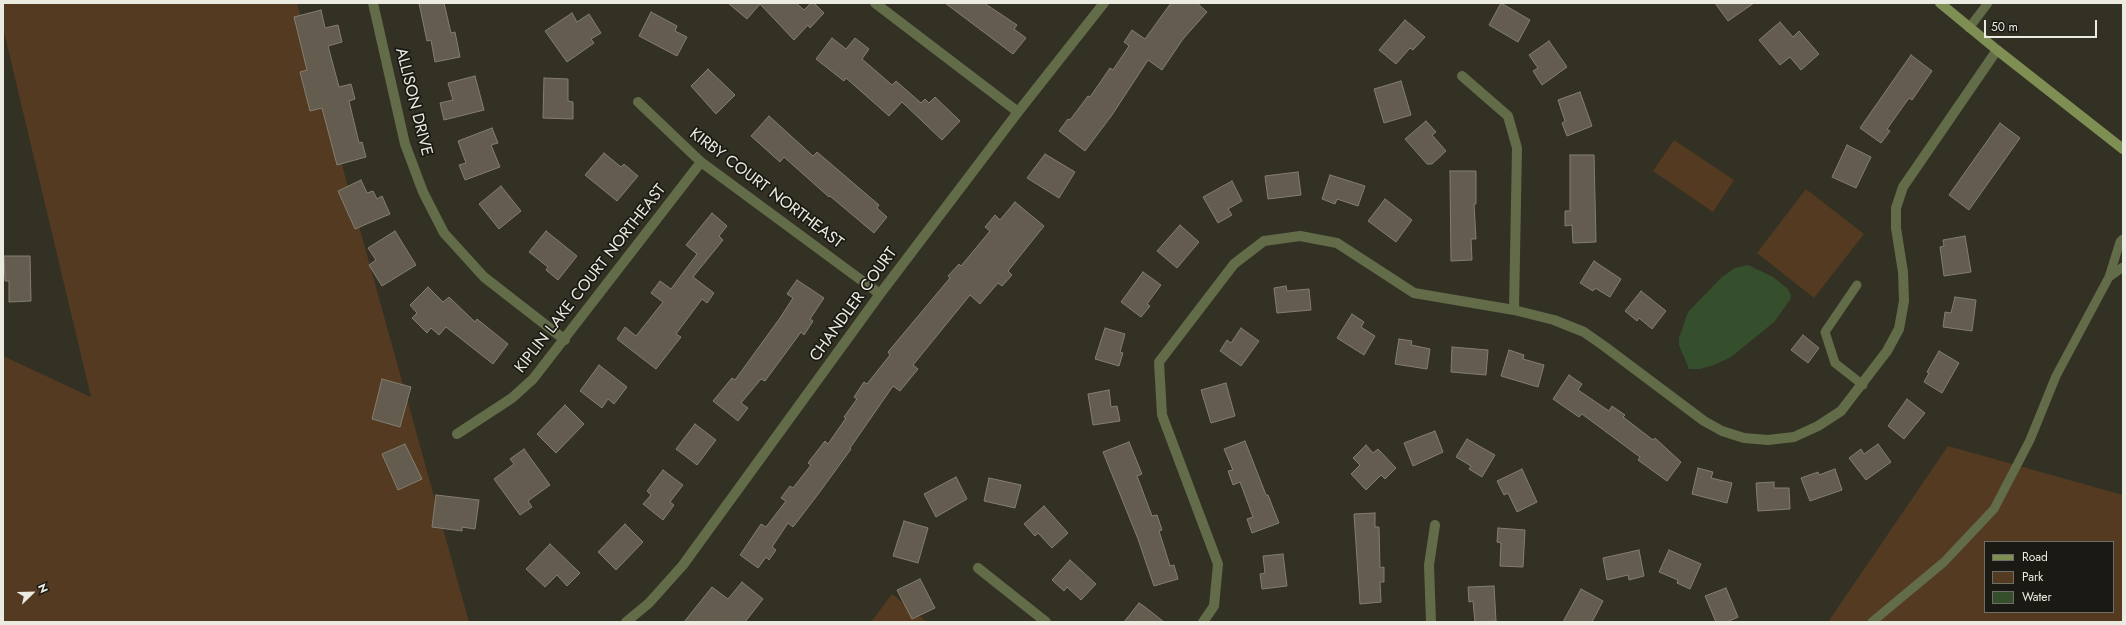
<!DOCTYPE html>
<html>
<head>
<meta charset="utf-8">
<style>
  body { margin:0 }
  #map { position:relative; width:2126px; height:625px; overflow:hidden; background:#333124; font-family:Jost,sans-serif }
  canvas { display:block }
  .frame { position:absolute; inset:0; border:4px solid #ecebe2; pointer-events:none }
  .legend { position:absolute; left:1984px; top:541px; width:130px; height:72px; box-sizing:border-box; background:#1a1913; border:1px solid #6e6d66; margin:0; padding:5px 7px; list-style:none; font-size:12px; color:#ecebe2 }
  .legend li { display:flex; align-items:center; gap:8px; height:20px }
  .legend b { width:20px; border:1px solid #6e6d66 }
  .north { position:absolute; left:12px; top:573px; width:40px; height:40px; -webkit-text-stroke:3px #1a1913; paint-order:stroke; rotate:67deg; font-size:11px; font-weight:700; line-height:16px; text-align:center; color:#ecebe2 }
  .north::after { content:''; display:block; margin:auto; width:14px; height:18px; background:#ecebe2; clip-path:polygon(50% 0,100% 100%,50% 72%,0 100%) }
  .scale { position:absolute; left:1984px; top:20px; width:113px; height:18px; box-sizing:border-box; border:2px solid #ecebe2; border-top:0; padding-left:5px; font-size:12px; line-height:14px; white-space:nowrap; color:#ecebe2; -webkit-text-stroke:3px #1a1913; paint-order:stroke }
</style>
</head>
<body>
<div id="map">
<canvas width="2126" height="625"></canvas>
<div class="frame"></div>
<ul class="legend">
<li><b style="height:5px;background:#7f8e53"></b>Road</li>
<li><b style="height:11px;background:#533a21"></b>Park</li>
<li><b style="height:11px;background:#354f2d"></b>Water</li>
</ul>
<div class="north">N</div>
<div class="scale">50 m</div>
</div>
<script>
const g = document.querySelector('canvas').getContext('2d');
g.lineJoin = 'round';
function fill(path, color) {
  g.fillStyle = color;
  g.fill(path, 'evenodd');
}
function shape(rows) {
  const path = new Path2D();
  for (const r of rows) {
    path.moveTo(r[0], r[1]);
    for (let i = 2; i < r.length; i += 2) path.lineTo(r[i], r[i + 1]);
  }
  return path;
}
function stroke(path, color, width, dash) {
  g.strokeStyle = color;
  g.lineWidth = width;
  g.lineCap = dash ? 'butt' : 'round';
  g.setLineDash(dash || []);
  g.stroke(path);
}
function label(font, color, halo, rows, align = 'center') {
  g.font = font + ' Jost,sans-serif';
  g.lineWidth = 3.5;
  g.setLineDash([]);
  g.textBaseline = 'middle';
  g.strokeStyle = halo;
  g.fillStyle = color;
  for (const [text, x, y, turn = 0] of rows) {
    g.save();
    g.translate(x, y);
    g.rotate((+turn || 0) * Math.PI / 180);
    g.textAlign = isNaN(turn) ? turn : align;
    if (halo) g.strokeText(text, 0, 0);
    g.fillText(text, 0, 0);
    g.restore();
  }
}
const green = shape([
  [3,3,297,3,469,622,3,622,3,356,91,397,3,28],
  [1674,140,1734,180,1713,212,1653,171],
  [1806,189,1864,234,1814,298,1757,253],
  [1948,446,2123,495,2123,622,1828,622],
  [1985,542,2113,542,2113,612,1985,612],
  [892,594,927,622,871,622]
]);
const water = shape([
  [1748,265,1773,277,1788,289,1791,296,1790,300,1774,322,1731,357,1714,365,1700,369,1689,369,1679,345,1679,338,1688,312,1722,277,1735,268]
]);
const building = shape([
  [419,3,444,3,451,33,455,32,460,57,435,62,431,40,427,41,419,3],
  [728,3,796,3,804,10,811,3,814,3,824,13,810,28,808,25,794,40,760,4,747,19,728,3],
  [945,3,984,3,1017,25,1014,29,1026,38,1013,54,945,3],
  [1171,3,1197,3,1207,12,1183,39,1162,70,1148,60,1112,115,1085,151,1059,131,1068,119,1070,120,1088,96,1090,97,1110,68,1113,70,1129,46,1124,42,1132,30,1145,39,1171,3],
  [1501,3,1530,20,1518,42,1489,25,1501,3],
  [1715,3,1754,3,1728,21,1715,3],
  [321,10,325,28,338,25,342,42,328,46,339,87,351,84,355,99,349,101,359,143,362,142,366,157,337,165,322,108,310,111,300,72,307,70,294,17,321,10],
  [651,12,677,26,675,31,687,37,677,56,639,36,651,12],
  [572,13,577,22,589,14,601,33,591,39,594,43,567,62,545,31,572,13],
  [1405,20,1425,37,1413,50,1410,48,1396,64,1379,50,1405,20],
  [1780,22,1793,37,1799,31,1819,54,1801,70,1790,57,1780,65,1759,40,1780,22],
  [832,38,846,49,855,38,869,49,862,59,892,85,896,81,921,103,925,99,929,103,935,97,960,121,942,140,902,102,889,116,846,78,844,81,816,59,832,38],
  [1549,41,1567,67,1542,85,1533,71,1538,68,1529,55,1549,41],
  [1911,55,1932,71,1912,100,1909,98,1887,129,1890,131,1881,143,1860,128,1911,55],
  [708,69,735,95,716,114,691,86,708,69],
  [475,76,484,110,444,120,440,103,453,100,448,83,475,76],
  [544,78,568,79,568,101,573,102,573,119,543,118,544,78],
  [1401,81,1411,115,1384,123,1374,89,1401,81],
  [1580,92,1592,126,1567,136,1562,123,1565,121,1558,100,1580,92],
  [769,116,813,156,817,152,879,205,877,208,887,217,874,233,830,196,829,197,784,157,780,162,751,136,769,116],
  [1426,121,1436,132,1432,135,1446,151,1432,164,1427,164,1405,139,1426,121],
  [2000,123,2020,138,1969,210,1949,195,2000,123],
  [492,128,498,143,491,145,500,167,465,180,459,165,466,163,458,141,492,128],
  [1847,145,1871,157,1856,188,1832,177,1847,145],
  [604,153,621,167,624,164,638,176,617,201,585,175,604,153],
  [1045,154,1075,172,1059,198,1027,178,1045,154],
  [1570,155,1594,155,1596,242,1573,243,1572,225,1565,226,1565,211,1570,211,1570,155],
  [1450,171,1476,171,1476,204,1474,204,1476,239,1471,239,1472,260,1451,261,1450,171],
  [1298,172,1301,195,1268,199,1265,176,1298,172],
  [1330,175,1365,186,1358,206,1337,199,1335,204,1322,199,1330,175],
  [361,180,367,193,373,191,377,199,382,196,390,214,355,229,338,191,361,180],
  [1232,181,1242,201,1228,209,1232,215,1218,223,1203,197,1232,181],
  [501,186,521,211,499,229,479,204,501,186],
  [1385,199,1412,220,1396,242,1368,221,1385,199],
  [1015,202,1044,226,1008,271,1012,275,1002,286,998,283,980,304,970,295,913,365,918,369,900,391,893,386,850,448,851,449,819,493,793,527,788,523,772,547,776,550,769,560,766,557,758,568,740,555,761,524,766,527,786,501,781,498,790,486,793,488,811,465,808,463,825,441,828,444,846,418,844,417,857,399,854,397,864,382,867,384,890,355,888,352,950,278,948,276,959,264,961,266,990,231,985,227,995,215,1000,220,1015,202],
  [712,213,727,226,719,236,723,240,693,277,714,293,707,303,702,299,676,334,681,337,656,369,617,339,625,327,636,336,663,302,651,293,660,281,671,289,697,254,686,245,712,213],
  [1180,225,1199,242,1177,268,1157,251,1180,225],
  [395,231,416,265,382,286,369,265,376,260,368,248,395,231],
  [546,231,577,256,558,280,546,270,548,267,529,252,546,231],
  [1965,236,1971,272,1944,276,1940,247,1944,246,1943,240,1965,236],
  [4,256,30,256,31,301,9,302,9,281,5,281,4,256],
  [1594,261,1621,279,1610,297,1595,288,1593,291,1580,283,1594,261],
  [1143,272,1161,285,1147,304,1150,306,1141,317,1121,302,1143,272],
  [797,280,824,298,810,319,813,321,804,335,801,332,765,381,761,379,741,403,748,408,738,421,713,401,732,378,735,380,780,318,793,298,787,294,797,280],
  [1286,286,1287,291,1309,289,1311,310,1277,313,1274,288,1286,286],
  [428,287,443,302,449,297,475,322,477,319,508,344,493,364,446,327,439,335,431,328,427,333,412,318,417,313,410,305,428,287],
  [1641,291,1666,311,1652,329,1639,318,1637,321,1625,311,1641,291],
  [1955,297,1976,300,1972,331,1943,327,1945,312,1951,313,1955,297],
  [1352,314,1364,322,1361,327,1375,336,1364,355,1337,338,1352,314],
  [1105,328,1125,334,1120,352,1123,353,1119,366,1095,359,1105,328],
  [1241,328,1259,341,1241,366,1220,351,1227,340,1231,343,1241,328],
  [1803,335,1819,348,1808,363,1791,350,1803,335],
  [1399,339,1412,341,1411,345,1430,349,1427,369,1395,364,1399,339],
  [1452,347,1488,350,1486,375,1451,372,1452,347],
  [1509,350,1524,355,1523,359,1544,365,1538,387,1501,376,1509,350],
  [1939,351,1959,363,1942,393,1924,382,1929,373,1927,372,1939,351],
  [599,365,627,387,614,404,608,399,602,408,580,391,599,365],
  [1569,375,1582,384,1578,390,1609,411,1612,406,1625,415,1623,417,1653,440,1655,438,1681,462,1667,481,1638,460,1640,457,1582,414,1579,417,1553,399,1569,375],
  [382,379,411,387,400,427,372,419,382,379],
  [1226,383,1235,416,1211,423,1201,390,1226,383],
  [1109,390,1111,407,1117,406,1120,421,1093,425,1088,394,1109,390],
  [1907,399,1925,413,1904,439,1888,426,1907,399],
  [565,405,584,424,556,453,537,434,565,405],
  [695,424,716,440,697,465,676,449,695,424],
  [1435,431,1443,452,1413,466,1404,443,1435,431],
  [1467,439,1495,455,1482,477,1469,469,1471,466,1456,457,1467,439],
  [1245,441,1266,495,1268,495,1279,523,1252,533,1247,519,1253,517,1240,482,1233,485,1228,471,1233,470,1224,449,1245,441],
  [1129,442,1142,474,1137,476,1152,516,1157,515,1162,530,1159,531,1170,566,1174,565,1178,579,1154,586,1138,539,1103,452,1129,442],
  [405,444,422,479,398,490,382,454,405,444],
  [1878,444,1891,462,1866,480,1849,458,1861,449,1864,454,1878,444],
  [1366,445,1373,453,1378,449,1396,468,1385,479,1381,475,1366,490,1351,474,1360,465,1353,458,1366,445],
  [524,449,550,485,528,501,532,507,520,515,494,479,514,464,510,459,524,449],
  [1698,468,1713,472,1711,478,1732,483,1727,503,1692,494,1698,468],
  [1522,469,1537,502,1517,512,1508,493,1504,495,1497,481,1522,469],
  [1835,469,1842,490,1810,501,1801,478,1818,472,1819,475,1835,469],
  [663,470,683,485,670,502,674,505,663,520,643,504,651,495,647,491,663,470],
  [956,477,967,499,936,517,924,494,956,477],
  [989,478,1021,485,1015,508,984,501,989,478],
  [1774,482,1774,488,1789,488,1790,509,1758,511,1756,483,1774,482],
  [436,495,479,500,475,529,462,527,462,531,432,527,436,495],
  [1044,506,1068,533,1052,548,1038,533,1035,536,1024,524,1044,506],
  [1375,513,1375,527,1379,527,1380,568,1384,567,1384,582,1380,582,1381,602,1360,604,1354,514,1375,513],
  [904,521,928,528,918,563,893,556,904,521],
  [625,524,643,542,616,570,598,552,625,524],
  [1498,528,1525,530,1523,567,1500,566,1501,543,1497,542,1498,528],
  [550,544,580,573,567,586,557,575,545,587,526,569,550,544],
  [1639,550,1644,576,1629,580,1628,575,1607,580,1603,558,1639,550],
  [1669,550,1701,564,1690,589,1677,583,1678,580,1659,572,1669,550],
  [1283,554,1287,586,1262,589,1260,574,1265,573,1263,556,1283,554],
  [1070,560,1096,584,1081,600,1067,587,1064,591,1052,580,1070,560],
  [920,579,935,608,912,619,897,590,920,579],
  [742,582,763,599,745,622,684,622,712,587,728,599,742,582],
  [1494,586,1496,621,1475,622,1473,601,1469,602,1468,587,1494,586],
  [1726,588,1738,617,1727,622,1716,622,1705,596,1726,588],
  [1581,589,1603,601,1592,622,1563,622,1581,589],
  [1139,603,1145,607,1164,622,1124,622,1139,603]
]);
const lane = shape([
  [1969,28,1988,3],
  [2109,277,2123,267],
  [1857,285,1825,332,1835,363,1863,385],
  [1872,622,1944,562,1994,509,2030,440,2056,376,2109,277,2120,242,2123,239]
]);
const street = shape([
  [373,3,405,144,423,192,444,233,484,277,565,340],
  [875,3,1018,112],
  [1462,76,1508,116,1517,148,1514,310],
  [638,102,701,162,880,294],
  [457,434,512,398,533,379,701,162],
  [978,568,1046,622],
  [626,622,649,603,683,565,880,294,1018,112,1104,3],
  [1203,622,1214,606,1218,564,1162,415,1159,362,1234,264,1264,241,1300,236,1337,243,1414,293,1514,310,1554,320,1584,332,1604,346,1704,421,1722,431,1744,438,1768,440,1794,437,1818,426,1841,411,1887,351,1899,329,1904,301,1903,272,1896,228,1896,208,1903,187,1997,50],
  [1431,622,1429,565,1435,525]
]);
const secondary = shape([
  [1940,3,1997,50,2123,149]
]);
const streetNames = [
  ["ALLISON DRIVE",413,102,76],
  ["KIRBY COURT NORTHEAST",766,189,37],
  ["KIPLIN LAKE COURT NORTHEAST",591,279,-52],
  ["CHANDLER COURT",854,305,-54]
];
fill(green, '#533a21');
fill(water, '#354f2d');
fill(building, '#645d4f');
stroke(building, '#857e70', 1);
stroke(lane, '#636c48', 9);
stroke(street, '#636c48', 10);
stroke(secondary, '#7f8e53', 10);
label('16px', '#ecebe2', '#1a1913', streetNames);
</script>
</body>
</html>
